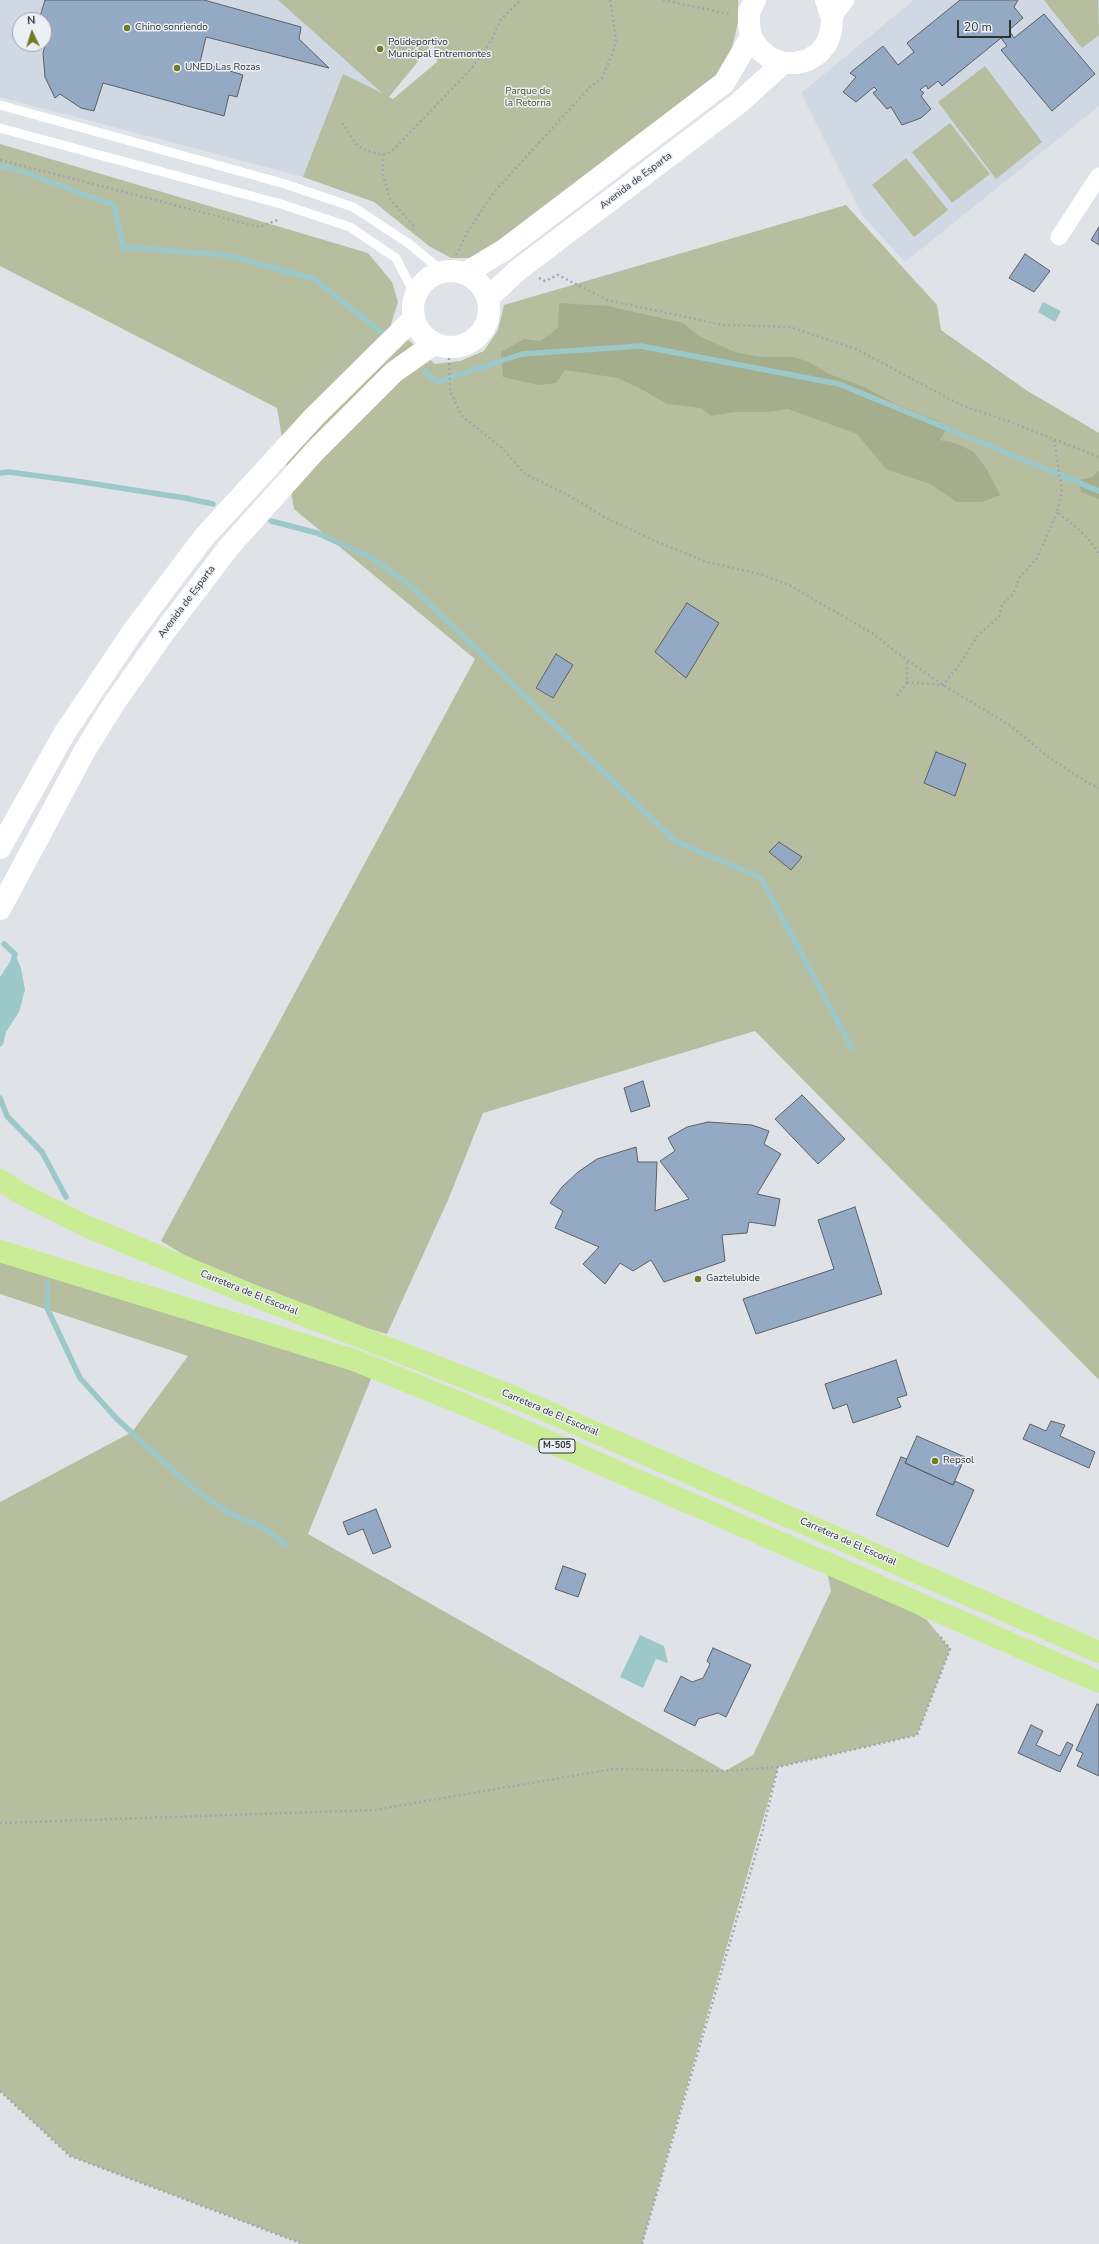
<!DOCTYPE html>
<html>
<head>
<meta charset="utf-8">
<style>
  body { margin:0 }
  #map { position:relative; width:1099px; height:2244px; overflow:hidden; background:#dfe3e8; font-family:"Nunito Sans",sans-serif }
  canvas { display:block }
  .north { position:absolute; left:12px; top:12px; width:40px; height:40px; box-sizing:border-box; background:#ecf0f5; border:1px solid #a0a3a7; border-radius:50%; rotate:356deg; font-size:11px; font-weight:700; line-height:16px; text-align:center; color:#2e3032 }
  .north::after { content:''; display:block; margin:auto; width:14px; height:18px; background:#727a24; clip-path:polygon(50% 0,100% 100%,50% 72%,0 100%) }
  .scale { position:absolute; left:957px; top:20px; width:54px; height:18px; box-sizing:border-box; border:2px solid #2e3032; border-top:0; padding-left:5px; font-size:12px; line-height:14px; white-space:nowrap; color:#2e3032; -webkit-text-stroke:3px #ecf0f5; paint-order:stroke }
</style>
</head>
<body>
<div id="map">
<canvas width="1099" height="2244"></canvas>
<div class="north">N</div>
<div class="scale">20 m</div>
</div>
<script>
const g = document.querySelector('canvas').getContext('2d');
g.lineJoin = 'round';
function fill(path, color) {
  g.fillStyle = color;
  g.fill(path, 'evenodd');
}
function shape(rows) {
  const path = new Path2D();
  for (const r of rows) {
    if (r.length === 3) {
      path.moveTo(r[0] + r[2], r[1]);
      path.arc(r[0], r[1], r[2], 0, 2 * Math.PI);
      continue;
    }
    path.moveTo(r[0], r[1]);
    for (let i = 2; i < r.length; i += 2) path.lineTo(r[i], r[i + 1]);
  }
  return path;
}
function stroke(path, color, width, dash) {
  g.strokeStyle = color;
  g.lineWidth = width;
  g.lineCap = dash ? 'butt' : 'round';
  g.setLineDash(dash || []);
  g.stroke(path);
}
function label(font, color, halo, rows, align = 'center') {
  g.font = font + ' "Nunito Sans",sans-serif';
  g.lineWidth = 3;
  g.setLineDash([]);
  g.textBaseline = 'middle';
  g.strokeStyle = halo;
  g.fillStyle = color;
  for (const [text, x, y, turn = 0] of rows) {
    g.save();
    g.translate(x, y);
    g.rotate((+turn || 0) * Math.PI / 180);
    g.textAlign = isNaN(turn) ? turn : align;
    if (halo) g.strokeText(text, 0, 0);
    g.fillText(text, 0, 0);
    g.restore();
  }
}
const built = shape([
  [0,0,279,0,381,92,315,180,0,97],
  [20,20,44,20,44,44,20,44],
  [914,0,1099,0,1099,106,905,262,862,215,801,93]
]);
const green = shape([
  [278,0,738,0,738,23,732,48,721,71,493,246,469,258,451,258,429,246,374,202,303,177,343,74,382,93],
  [433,43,437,62,393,99,389,97],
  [1044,0,1098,0,1099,35,1082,48],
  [985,66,1042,142,996,179,938,102],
  [950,123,990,174,952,203,912,152],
  [0,144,368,253,392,282,398,302,391,324,435,364,460,361,484,351,498,330,504,305,846,205,937,305,941,330,1026,390,1099,433,1099,1380,755,1031,483,1113,448,1200,387,1334,249,1294,161,1241,475,659,294,509,277,408,0,266],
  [906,158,948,210,914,237,872,185],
  [0,1251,375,1369,308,1534,725,1771,753,1755,831,1591,825,1562,927,1620,950,1649,917,1735,778,1767,642,2244,303,2244,70,2156,0,2091,0,1502,132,1432,188,1356,0,1294]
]);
const forest = shape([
  [559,303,608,306,683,323,699,336,735,352,760,357,794,357,809,362,829,374,862,386,896,404,940,422,945,431,940,440,955,443,974,452,986,468,1000,495,982,502,957,502,930,484,886,469,857,434,788,409,768,412,734,412,711,416,701,408,667,404,641,389,618,378,565,370,556,383,539,385,503,377,501,352,524,339,540,341,558,328],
  [1099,471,1099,499,1081,492,1079,480,1092,477]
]);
const water = shape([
  [1043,302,1061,311,1055,322,1038,312],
  [15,954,21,968,25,990,19,1012,6,1032,3,1045,0,1047,0,977],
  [640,1635,664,1646,668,1663,656,1659,643,1688,620,1677]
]);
const stream = shape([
  [0,167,9,167,114,205,123,247,226,255,314,279,386,336],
  [425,371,437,382,522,354,641,346,839,384,1099,491],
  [0,473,9,472,76,481,185,498,213,504],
  [271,521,317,533,370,557,411,586,675,841,761,878,852,1048],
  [4,944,15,954,13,962],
  [0,1098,7,1116,42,1152,66,1197],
  [47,1284,47,1308,80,1378,117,1419,191,1487,229,1513,260,1526,286,1544]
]);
const building = shape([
  [45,0,204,0,301,27,299,39,329,68,206,37,200,62,243,75,237,97,229,95,224,116,103,83,94,111,81,108,60,94,55,98,45,77,43,53,47,39,44,38,44,20,39,20,45,0],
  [960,0,1018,0,1014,7,1023,18,1009,30,1014,38,1044,14,1095,74,1052,111,1001,50,1007,46,1001,38,942,86,938,81,928,89,926,85,920,90,924,93,921,96,931,109,921,118,902,125,891,107,887,109,873,93,877,90,874,87,856,102,843,92,856,77,850,73,883,46,898,65,914,52,907,43,960,0],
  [1099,227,1099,245,1091,240,1099,227],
  [1025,254,1050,271,1034,292,1009,278,1025,254],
  [687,603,719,623,686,678,655,652,687,603],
  [556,654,573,665,553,698,536,688,556,654],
  [936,752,966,764,955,796,924,783,936,752],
  [779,842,802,857,791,870,769,852,779,842],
  [643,1081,650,1106,631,1112,624,1088,643,1081],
  [802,1095,845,1139,818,1164,775,1119,802,1095],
  [708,1122,752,1125,769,1131,764,1144,781,1154,757,1194,780,1199,775,1226,749,1222,747,1233,722,1235,725,1261,664,1282,651,1260,633,1271,620,1263,605,1284,583,1264,599,1247,555,1228,563,1211,550,1203,562,1187,578,1172,597,1159,636,1147,638,1162,657,1162,655,1211,689,1199,660,1161,675,1151,668,1138,687,1127,708,1122],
  [855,1207,882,1294,756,1334,743,1299,834,1269,818,1220,855,1207],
  [896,1360,907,1395,897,1398,901,1407,853,1423,847,1404,833,1409,825,1384,896,1360],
  [1051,1421,1065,1425,1060,1436,1095,1452,1089,1468,1023,1439,1030,1424,1046,1431,1051,1421],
  [917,1436,965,1457,953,1485,905,1463,917,1436],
  [901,1457,907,1459,905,1463,953,1485,955,1481,974,1490,948,1547,876,1515,901,1457],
  [376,1509,391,1547,373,1554,363,1529,348,1535,343,1522,376,1509],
  [563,1566,586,1574,578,1597,555,1589,563,1566],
  [713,1648,751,1665,726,1717,718,1713,698,1719,695,1726,664,1711,681,1676,692,1682,703,1678,710,1664,707,1661,713,1648],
  [1097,1704,1099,1705,1099,1776,1077,1766,1083,1753,1076,1750,1097,1704],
  [1031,1725,1043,1731,1036,1745,1060,1756,1067,1742,1073,1745,1060,1772,1018,1753,1031,1725]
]);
const path = shape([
  [663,0,729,14],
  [342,123,356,144,362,149,379,154,387,154,394,149,471,69,491,41,501,19,521,0],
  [383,154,383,175,390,199,413,225,413,230],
  [0,160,259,227,280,219],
  [456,255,468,231,495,191,589,88,602,78,613,52,616,39,610,0],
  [539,278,545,281,558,275,607,300,723,325,790,327,856,349,963,406,1008,421,1099,457],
  [449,358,450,391,462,416,502,448,525,474,568,495,604,517,653,540,704,561,763,575,789,585,872,633,896,652,943,685,1011,726,1047,756,1088,783,1099,788],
  [1054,440,1062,492,1057,512,1085,535,1099,553],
  [907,682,943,685,960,664,978,635,999,617,1002,605,1013,594,1020,577,1037,558,1057,512],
  [897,696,907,682,907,660],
  [0,1823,374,1810,613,1769,725,1771,778,1767,917,1735,950,1649,938,1634],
  [0,2091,70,2156,303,2244],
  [642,2244,763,1829,778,1767]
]);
const service = shape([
  [0,105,282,183,353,207,408,243,442,271],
  [0,128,281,204,350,227,396,258,415,295]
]);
const minor = shape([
  [832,18,846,0],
  [1059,237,1099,176]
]);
const secondary = shape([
  [755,0,749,12,749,25,751,37,759,49,770,58,783,63,796,63,808,60,819,53,827,43,831,31,832,18,826,0],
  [451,309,38],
  [466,273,504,250,724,83,751,37],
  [488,298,518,270,739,103,783,63],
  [0,848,64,734,131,634,204,537,314,417,413,319],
  [0,909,84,752,113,705,168,627,229,547,315,451,394,372,434,344]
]);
const trunk = shape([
  [0,1180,20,1193,86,1226,249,1294,507,1394,1099,1652],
  [0,1251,354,1360,463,1404,1099,1682]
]);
const markers = [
  [127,28,4,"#727a24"],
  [380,49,4,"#727a24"],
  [177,68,4,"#727a24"],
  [698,1279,4,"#727a24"],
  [935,1461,4,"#727a24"]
];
const shields = [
  [557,1446,36]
];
const shieldNames = [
  ["M-505",557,1446]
];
const poiNames = [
  ["Chino sonriendo",135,28],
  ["Polideportivo",388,43],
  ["Municipal Entremontes",388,55],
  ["UNED Las Rozas",185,68],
  ["Gaztelubide",706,1279],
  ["Repsol",943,1461]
];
const parkNames = [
  ["Parque de",528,92],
  ["la Retorna",528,104]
];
const streetNames = [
  ["Avenida de Esparta",636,181,-37],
  ["Avenida de Esparta",187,602,-53],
  ["Carretera de El Escorial",249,1293,22],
  ["Carretera de El Escorial",550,1413,23],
  ["Carretera de El Escorial",848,1542,24]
];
fill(built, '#cfd8e3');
fill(green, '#b6be9f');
fill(forest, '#a4ad8c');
fill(water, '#9dc8c9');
stroke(stream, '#9dc8c9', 5.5);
fill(building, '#94a9c4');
stroke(building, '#5d6165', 1);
stroke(path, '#a3a6aa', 2.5, [2, 3]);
stroke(service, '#fff', 9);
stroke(minor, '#fff', 17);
stroke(secondary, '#fff', 22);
stroke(trunk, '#caec96', 22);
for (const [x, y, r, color] of markers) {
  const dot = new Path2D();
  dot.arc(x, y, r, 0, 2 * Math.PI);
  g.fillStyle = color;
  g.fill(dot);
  stroke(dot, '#ecf0f5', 1.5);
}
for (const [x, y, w] of shields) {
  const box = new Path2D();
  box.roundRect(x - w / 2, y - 7, w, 14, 3);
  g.fillStyle = '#ecf0f5';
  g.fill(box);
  stroke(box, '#2e3032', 1);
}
label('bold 9px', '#2e3032', null, shieldNames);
label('10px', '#2e3032', '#ecf0f5', poiNames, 'left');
label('10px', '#4b5521', '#ecf0f5', parkNames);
label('10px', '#2e3032', '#ecf0f5', streetNames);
</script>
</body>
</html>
